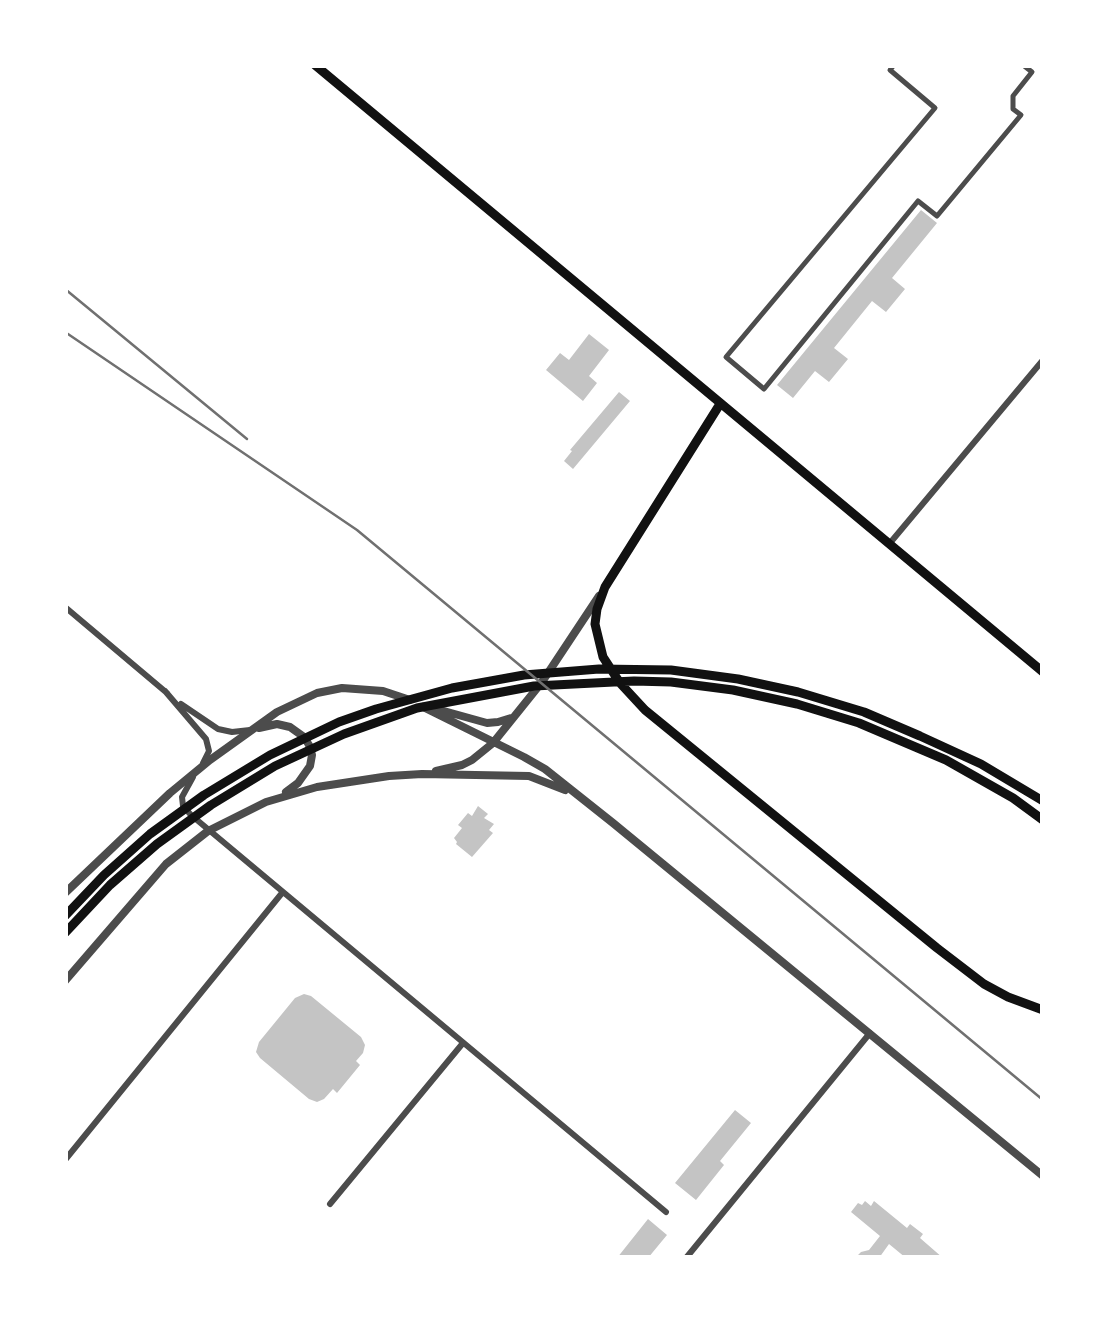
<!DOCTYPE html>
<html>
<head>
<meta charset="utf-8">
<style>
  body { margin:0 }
  #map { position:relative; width:1108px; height:1323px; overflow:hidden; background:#fff; font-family:"Source Sans 3",sans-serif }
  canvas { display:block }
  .frame { position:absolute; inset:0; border:68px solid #fff; pointer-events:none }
</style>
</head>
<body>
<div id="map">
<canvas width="1108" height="1323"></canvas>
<div class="frame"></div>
</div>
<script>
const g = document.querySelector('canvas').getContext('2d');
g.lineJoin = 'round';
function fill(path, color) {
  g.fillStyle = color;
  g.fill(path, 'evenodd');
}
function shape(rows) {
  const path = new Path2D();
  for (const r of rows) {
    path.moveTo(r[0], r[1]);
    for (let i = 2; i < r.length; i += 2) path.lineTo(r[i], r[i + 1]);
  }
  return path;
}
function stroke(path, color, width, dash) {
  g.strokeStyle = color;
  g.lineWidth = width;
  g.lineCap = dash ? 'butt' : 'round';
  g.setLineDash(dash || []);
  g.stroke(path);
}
const building = shape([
  [921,210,937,223,892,278,905,289,886,312,872,301,834,348,848,359,829,382,815,371,793,398,777,385],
  [589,334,609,350,589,376,597,383,583,401,546,370,560,353,569,360],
  [619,392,630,401,573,469,564,461,572,451,570,450],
  [478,806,488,814,484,818,494,824,489,830,493,833,472,857,456,844,457,842,454,838,462,828,458,825,468,813,472,816],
  [304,994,311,996,361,1037,365,1045,363,1053,356,1061,360,1065,337,1093,333,1089,324,1099,317,1102,309,1099,260,1058,256,1052,259,1042,295,998],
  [735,1110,751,1123,720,1161,724,1165,696,1200,675,1183],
  [865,1201,871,1206,874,1201,907,1228,910,1224,923,1234,920,1238,943,1258,906,1258,889,1244,879,1258,855,1258,861,1252,869,1250,880,1236,851,1212,858,1203,862,1205],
  [648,1219,667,1235,662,1241,648,1258,617,1258]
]);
const pedestrian = shape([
  [894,65,890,70,935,108,726,357,764,389,918,201,937,216,1021,115,1013,109,1013,96,1032,72,1023,65]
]);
const minor = shape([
  [890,543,1043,360],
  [65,607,167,693],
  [165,691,206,739,209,751,203,763],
  [181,704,218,729,232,732,250,730],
  [193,777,182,797,183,806,191,815,666,1212],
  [65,1160,282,893],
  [330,1204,463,1043],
  [686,1258,870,1033]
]);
const tertiary = shape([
  [423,707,524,757,545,769,613,823,1043,1176],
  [433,708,487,723,498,722,511,718],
  [259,728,277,724,290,727,304,737,309,745,312,755,310,766,298,783,286,792],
  [436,771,462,765,472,760,493,743,542,682,599,596],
  [65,893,170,793,210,760,277,712,317,693,342,688,383,691,410,700],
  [65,981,166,864,208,831,266,802,317,787,389,776,422,774,529,776,565,790]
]);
const secondary = shape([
  [315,65,1043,672],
  [720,404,605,587,597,609,595,624,603,657,620,683,645,710,937,948,984,984,1008,997,1043,1010],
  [65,916,104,875,150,834,204,795,270,755,339,722,376,709,452,688,524,675,599,669,671,670,738,679,798,692,864,712,920,736,981,764,1043,801],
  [65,933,110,885,157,844,211,805,275,766,344,734,417,708,534,686,634,681,671,682,733,690,797,704,859,723,946,760,1013,798,1043,820]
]);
const rail = shape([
  [65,289,247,439],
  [65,332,357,530,1043,1100]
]);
fill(building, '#c4c4c4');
stroke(pedestrian, '#4c4c4c', 5);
stroke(minor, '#4c4c4c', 6);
stroke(tertiary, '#4c4c4c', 8);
stroke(secondary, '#111', 9);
stroke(rail, '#707070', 2.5);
</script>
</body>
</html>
